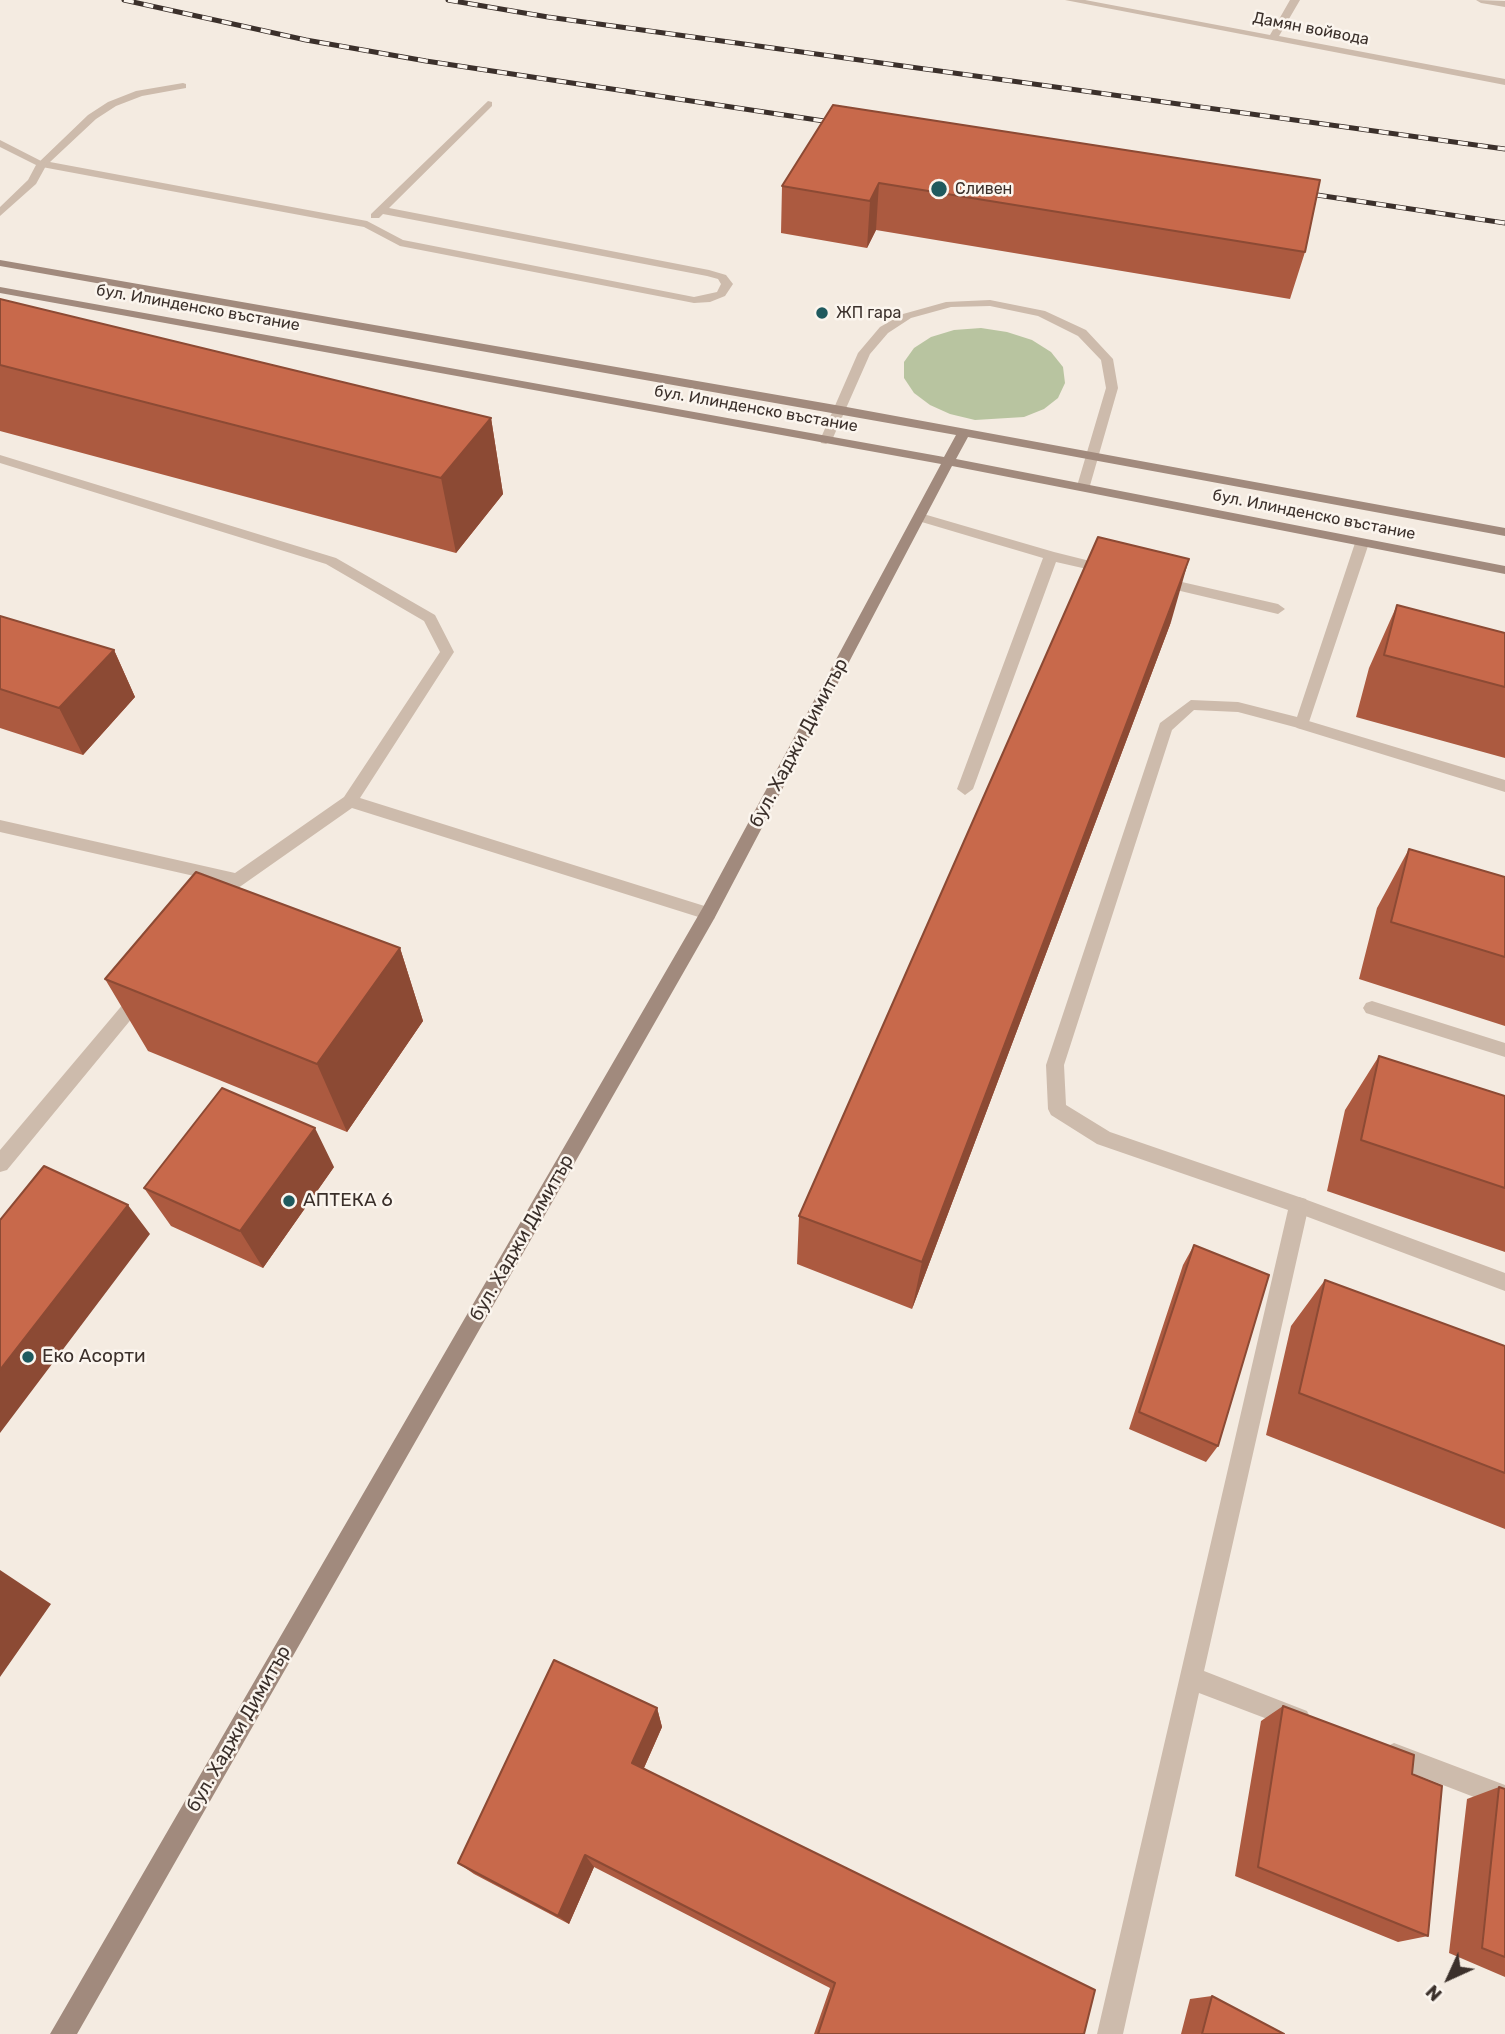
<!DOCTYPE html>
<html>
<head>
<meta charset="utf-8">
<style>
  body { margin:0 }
  #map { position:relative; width:1505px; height:2034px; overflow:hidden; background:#f4ebe1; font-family:Rubik,sans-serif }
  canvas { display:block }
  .north { position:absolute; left:1414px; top:1943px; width:70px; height:70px; -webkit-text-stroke:5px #fbf5ee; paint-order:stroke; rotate:225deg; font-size:19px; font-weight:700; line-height:28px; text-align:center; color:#3b302b }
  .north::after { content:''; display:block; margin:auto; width:24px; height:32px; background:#3b302b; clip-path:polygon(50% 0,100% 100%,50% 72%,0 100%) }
</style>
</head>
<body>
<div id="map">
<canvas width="1505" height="2034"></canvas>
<div class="north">N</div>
</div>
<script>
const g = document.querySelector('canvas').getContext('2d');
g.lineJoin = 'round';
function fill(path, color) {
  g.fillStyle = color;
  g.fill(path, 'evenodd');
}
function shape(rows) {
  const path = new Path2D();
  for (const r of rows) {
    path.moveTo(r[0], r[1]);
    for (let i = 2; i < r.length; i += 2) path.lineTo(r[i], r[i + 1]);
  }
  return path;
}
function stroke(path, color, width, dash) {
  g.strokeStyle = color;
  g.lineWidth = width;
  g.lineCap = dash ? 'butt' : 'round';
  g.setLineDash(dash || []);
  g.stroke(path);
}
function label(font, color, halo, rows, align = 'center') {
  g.font = font + ' Rubik,sans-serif';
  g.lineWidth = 5;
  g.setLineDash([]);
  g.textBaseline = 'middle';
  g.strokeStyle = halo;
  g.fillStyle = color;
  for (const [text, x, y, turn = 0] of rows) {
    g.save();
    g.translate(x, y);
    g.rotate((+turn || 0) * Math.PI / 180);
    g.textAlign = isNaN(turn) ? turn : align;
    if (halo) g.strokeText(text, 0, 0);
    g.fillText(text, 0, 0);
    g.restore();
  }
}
const green = shape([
  [981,328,1007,332,1032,340,1051,352,1063,367,1065,383,1058,398,1044,409,1024,417,975,420,950,414,930,405,914,393,904,378,904,362,914,348,931,337,954,330]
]);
const lane = shape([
  [183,83,186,84,186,88,142,96,116,106,96,119,50,162,367,221,403,240,694,297,717,292,721,284,718,279,707,276,383,214,379,218,371,218,371,214,488,101,492,102,492,106,389,208,709,270,726,275,733,284,725,296,710,302,694,303,400,246,364,227,42,167,37,164,88,115,108,102,136,91,183,83],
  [990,300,1045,311,1086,330,1113,359,1118,388,1089,489,1084,490,1077,486,1106,388,1101,360,1078,336,1038,316,990,306,951,307,911,318,888,333,870,354,832,440,826,444,821,443,820,440,858,353,880,327,903,314,946,302,990,300],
  [920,513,1054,552,1114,567,1116,570,1109,574,1056,562,973,789,965,795,957,789,1043,558,915,520,915,514,920,513],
  [1160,577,1278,604,1285,609,1278,614,1155,585,1153,582,1160,577],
  [1302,719,1505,780,1505,792,1297,728,1294,724,1297,720,1302,719],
  [1372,1001,1505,1043,1505,1057,1366,1013,1363,1008,1366,1003,1372,1001],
  [1299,1197,1505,1273,1505,1291,1292,1211,1289,1205,1292,1199,1299,1197]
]);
const street = shape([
  [1065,0,1085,0,1270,35,1290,0,1300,0,1279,36,1505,79,1505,85,1065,0],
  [1476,0,1505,1,1505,7,1481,3,1476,0],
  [0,140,47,164,36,184,0,216,0,207,28,180,36,165,0,147,0,140],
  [0,455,336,558,435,615,454,652,360,798,714,909,716,914,714,919,708,920,352,808,231,893,225,891,223,887,225,883,0,832,0,820,235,873,344,797,440,652,424,621,326,564,0,463,0,455],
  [1362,539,1369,543,1307,728,1302,729,1238,712,1194,710,1172,730,1064,1065,1066,1105,1110,1132,1299,1197,1306,1199,1309,1205,1204,1671,1307,1711,1311,1719,1307,1727,1299,1731,1199,1693,1123,2034,1097,2034,1288,1210,1097,1144,1051,1115,1048,1109,1046,1065,1160,723,1191,700,1238,702,1297,717,1355,543,1362,539],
  [141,988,147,990,150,995,147,1000,7,1170,0,1172,0,1150,135,990,141,988],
  [1394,1743,1505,1785,1505,1809,1386,1763,1382,1755,1386,1747,1394,1743]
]);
const secondary = shape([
  [0,260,841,406,1505,528,1505,536,968,437,956,459,1505,566,1505,574,952,466,714,919,77,2034,50,2034,702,909,941,464,0,293,0,287,944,457,956,435,0,266,0,260]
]);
const rail = shape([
  [124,0,306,40,426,61,844,124],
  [448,0,548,17,1505,149],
  [1297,192,1505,223]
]);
const wall = shape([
  [833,105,1305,252,1290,299,876,230,867,248,781,233,782,186],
  [0,299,491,418,503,494,456,553,0,431],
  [1397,605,1505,633,1505,758,1356,717,1369,668],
  [0,616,114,650,135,697,83,755,0,728],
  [1171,622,912,1309,797,1264,799,1216],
  [1409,849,1505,877,1505,1026,1359,979,1377,908],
  [400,948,423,1021,347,1132,148,1051,105,979],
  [1379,1056,1505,1096,1505,1252,1327,1191,1345,1110],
  [334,1167,263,1268,171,1226,144,1188],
  [1194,1245,1218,1446,1206,1462,1129,1429,1183,1265],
  [1325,1280,1505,1346,1505,1529,1266,1435,1291,1326],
  [1283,1706,1412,1774,1428,1936,1398,1942,1235,1876,1261,1721],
  [657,1708,662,1727,644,1768,1084,2034,814,2034,830,1988,594,1867,569,1924,474,1874,458,1863],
  [1499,1787,1505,1789,1505,1977,1449,1953,1467,1799],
  [1212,1996,1284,2034,1181,2034,1190,1999]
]);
const shadedWall = shape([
  [879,183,876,230,867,248,870,201],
  [491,418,503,494,456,553,441,478],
  [1189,559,1171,622,912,1309,922,1262],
  [114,650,135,697,83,755,59,708],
  [400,948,423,1021,347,1132,317,1064],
  [315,1128,334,1167,263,1268,240,1231],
  [128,1205,150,1234,0,1433,0,1370],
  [0,1570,51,1604,0,1677],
  [657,1708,662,1727,639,1779,632,1763],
  [585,1855,594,1867,569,1924,558,1916]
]);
const building = shape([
  [833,105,1320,180,1305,252,879,183,870,201,782,186,833,105],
  [0,299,491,418,441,478,0,365,0,299],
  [1098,537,1189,559,922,1262,799,1216,1098,537],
  [1397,605,1505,633,1505,687,1384,655,1397,605],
  [0,616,114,650,59,708,0,689,0,616],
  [1409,849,1505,877,1505,957,1391,922,1409,849],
  [196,872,400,948,317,1064,105,979,196,872],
  [1379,1056,1505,1096,1505,1188,1361,1140,1379,1056],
  [222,1088,315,1128,240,1231,144,1188,222,1088],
  [44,1166,128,1205,0,1370,0,1220,44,1166],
  [1194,1245,1269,1275,1218,1446,1139,1412,1194,1245],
  [1325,1280,1505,1346,1505,1473,1299,1393,1325,1280],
  [554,1660,657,1708,632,1763,1095,1990,1084,2034,818,2034,835,1983,585,1855,558,1916,458,1863,554,1660],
  [1283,1706,1414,1755,1412,1774,1442,1786,1428,1936,1258,1867,1283,1706],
  [1499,1787,1505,1789,1505,1957,1482,1948,1499,1787],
  [1212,1996,1284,2034,1202,2034,1212,1996]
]);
const markers = [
  [939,189,9,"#1f5a5e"],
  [822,313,7,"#1f5a5e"],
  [289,1201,7,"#1f5a5e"],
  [28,1357,7,"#1f5a5e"]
];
const farStreetnames = [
  ["Дамян войвода",1311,29,11],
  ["бул. Илинденско въстание",198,308,10],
  ["бул. Илинденско въстание",756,409,10],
  ["бул. Илинденско въстание",1314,515,11]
];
const farPoinames = [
  ["Сливен",955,189],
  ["ЖП гара",836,313]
];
const streetNames = [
  ["бул. Хаджи Димитър",799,743,-62],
  ["бул. Хаджи Димитър",522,1238,-60],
  ["бул. Хаджи Димитър",239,1729,-60]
];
const poiNames = [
  ["АПТЕКА 6",303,1201],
  ["Еко Асорти",42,1357]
];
fill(green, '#b8c4a0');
fill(lane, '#cdbbac');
fill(street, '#cdbbac');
fill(secondary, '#a18a7d');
stroke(rail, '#3b302b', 5);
stroke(rail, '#fbf5ee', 3.5, [10]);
fill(wall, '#ac5a40');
fill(shadedWall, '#8c4a34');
fill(building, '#c8694b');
stroke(building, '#8c4a34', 2);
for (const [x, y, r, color] of markers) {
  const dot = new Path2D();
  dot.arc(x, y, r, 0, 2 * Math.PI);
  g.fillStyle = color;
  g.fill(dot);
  stroke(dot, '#fbf5ee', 2.5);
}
label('16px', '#3b302b', '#fbf5ee', farStreetnames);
label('16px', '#3b302b', '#fbf5ee', farPoinames, 'left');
label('19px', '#3b302b', '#fbf5ee', streetNames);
label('19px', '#3b302b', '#fbf5ee', poiNames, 'left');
</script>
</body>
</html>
